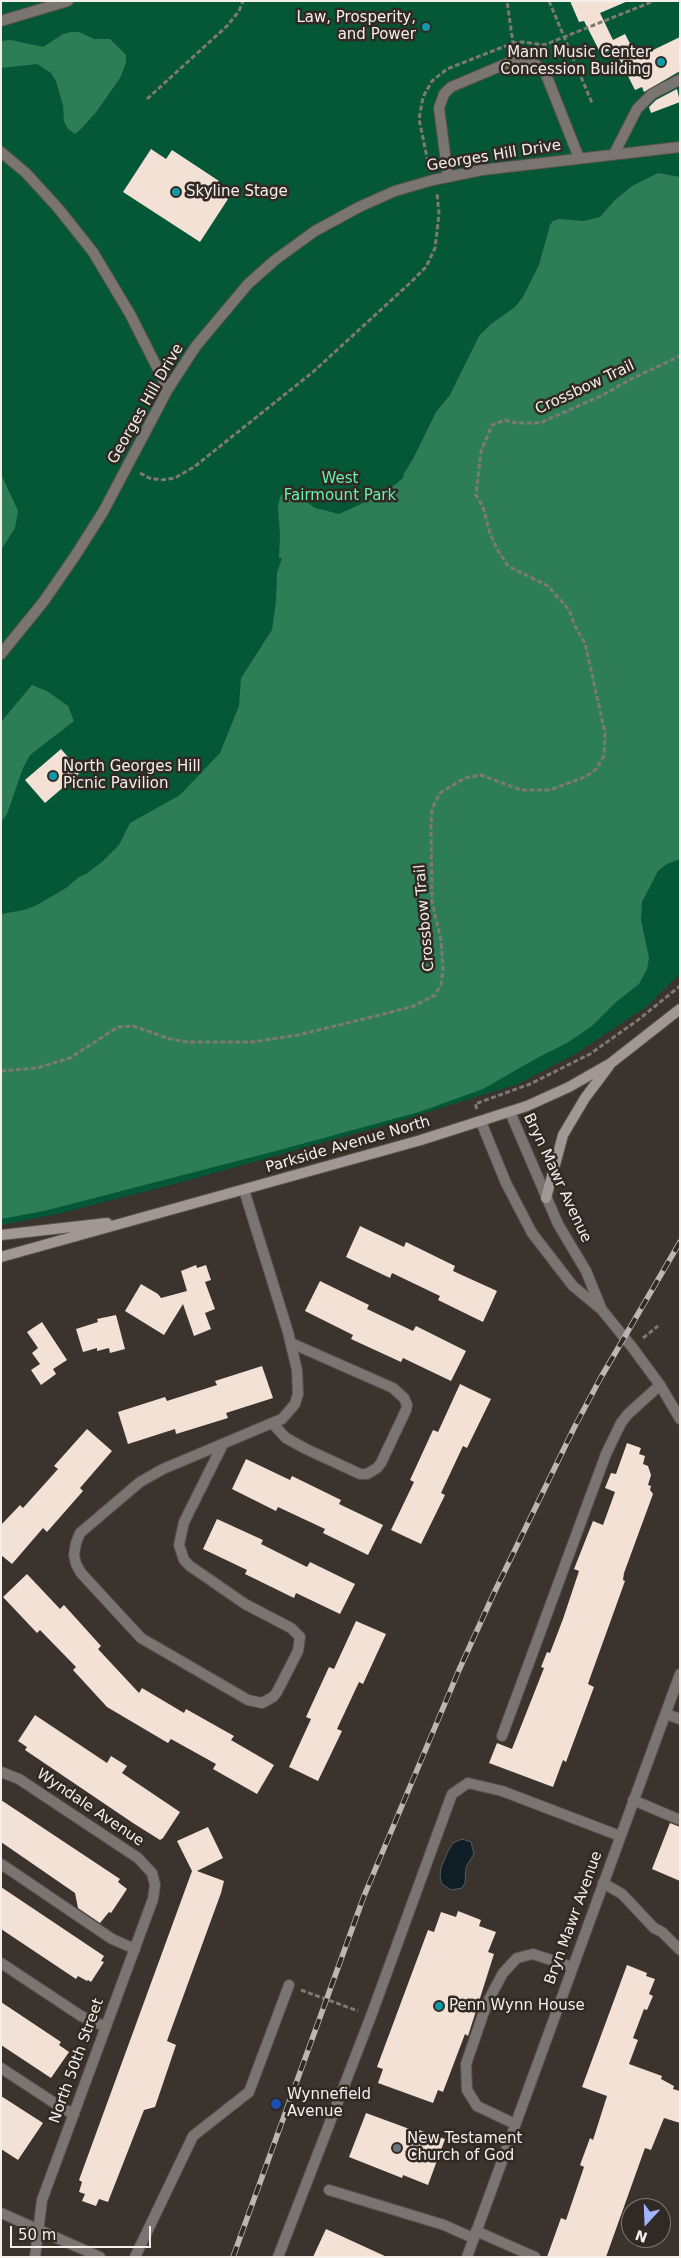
<!DOCTYPE html>
<html>
<head>
<meta charset="utf-8">
<style>
  body { margin:0 }
  #map { position:relative; width:681px; height:2258px; overflow:hidden; background:#3b332d; font-family:"DejaVu Sans",sans-serif }
  canvas { display:block }
  .frame { position:absolute; inset:0; border:2px solid #f4efeb; pointer-events:none }
  .north { position:absolute; left:621px; top:2198px; width:50px; height:50px; box-sizing:border-box; background:#312923; border:1px solid #7f7873; border-radius:50%; rotate:200deg; font-size:14px; font-weight:700; line-height:20px; text-align:center; color:#f4efeb }
  .north::after { content:''; display:block; margin:auto; width:18px; height:22px; background:#a3b2fd; clip-path:polygon(50% 0,100% 100%,50% 72%,0 100%) }
  .scale { position:absolute; left:10px; top:2226px; width:141px; height:22px; box-sizing:border-box; border:2px solid #f4efeb; border-top:0; padding-left:6px; font-size:15px; line-height:18px; white-space:nowrap; color:#f4efeb; -webkit-text-stroke:4px #312923; paint-order:stroke }
</style>
</head>
<body>
<div id="map">
<canvas width="681" height="2258"></canvas>
<div class="frame"></div>
<div class="north">N</div>
<div class="scale">50 m</div>
</div>
<script>
const g = document.querySelector('canvas').getContext('2d');
g.lineJoin = 'round';
function fill(path, color) {
  g.fillStyle = color;
  g.fill(path, 'evenodd');
}
function shape(rows) {
  const path = new Path2D();
  for (const r of rows) {
    path.moveTo(r[0], r[1]);
    for (let i = 2; i < r.length; i += 2) path.lineTo(r[i], r[i + 1]);
  }
  return path;
}
function stroke(path, color, width, dash) {
  g.strokeStyle = color;
  g.lineWidth = width;
  g.lineCap = dash ? 'butt' : 'round';
  g.setLineDash(dash || []);
  g.stroke(path);
}
function label(font, color, halo, rows, align = 'center') {
  g.font = font + ' "DejaVu Sans",sans-serif';
  g.lineWidth = 5;
  g.setLineDash([]);
  g.textBaseline = 'middle';
  g.strokeStyle = halo;
  g.fillStyle = color;
  for (const [text, x, y, turn = 0] of rows) {
    g.save();
    g.translate(x, y);
    g.rotate((+turn || 0) * Math.PI / 180);
    g.textAlign = isNaN(turn) ? turn : align;
    if (halo) g.strokeText(text, 0, 0);
    g.fillText(text, 0, 0);
    g.restore();
  }
}
const green = shape([
  [1,1,680,1,680,974,646,1007,577,1053,518,1084,389,1124,175,1184,57,1214,1,1225]
]);
const forest = shape([
  [71,32,79,32,94,39,110,39,126,55,126,63,120,78,97,111,81,129,75,134,68,129,64,121,63,105,56,81,51,73,37,64,1,68,1,41,11,40,43,47,63,34],
  [658,173,680,177,680,859,667,864,658,871,642,902,641,920,649,958,647,969,639,984,616,1002,592,1026,567,1043,537,1058,483,1089,419,1112,276,1151,44,1211,1,1219,1,914,24,910,35,906,66,888,79,877,86,874,103,861,119,845,130,823,180,795,220,753,239,706,241,678,272,630,276,601,277,573,282,558,279,558,280,536,278,507,280,497,284,492,296,494,315,508,339,514,376,497,396,484,404,477,403,475,413,459,436,412,450,395,479,336,491,324,515,307,523,297,539,265,550,225,553,221,559,219,583,221,600,217,615,200,632,186],
  [1,474,18,511,15,528,1,550],
  [32,685,47,691,68,706,74,721,30,755,23,768,7,814,1,822,1,722]
]);
const water = shape([
  [462,1839,471,1842,474,1854,466,1867,465,1883,462,1888,451,1890,442,1884,440,1878,441,1868,448,1851,453,1843,462,1839]
]);
const building = shape([
  [570,1,628,1,600,13,613,40,625,34,636,55,648,50,649,52,680,37,680,71,644,92,642,87,635,90,614,48,601,54,584,21,579,22],
  [677,89,680,102,651,113,649,107,656,100],
  [151,149,166,159,172,150,219,181,214,189,228,199,200,242,123,192],
  [61,749,81,772,45,803,25,780],
  [360,1226,404,1247,406,1242,455,1266,453,1271,497,1291,483,1322,438,1300,440,1296,392,1273,390,1278,346,1257],
  [196,1265,197,1268,206,1265,211,1280,205,1282,215,1309,205,1313,211,1329,194,1336,183,1304,164,1335,125,1311,141,1284,158,1294,161,1298,187,1291,181,1271],
  [320,1281,369,1305,367,1309,413,1331,416,1326,466,1351,451,1381,403,1358,401,1362,351,1339,353,1335,305,1311],
  [116,1315,125,1349,110,1353,109,1348,97,1351,97,1348,83,1352,76,1329,98,1322,97,1319],
  [42,1322,67,1360,53,1369,56,1374,41,1385,31,1370,40,1364,32,1353,38,1348,27,1332],
  [262,1366,273,1398,226,1413,228,1418,176,1434,175,1429,128,1444,118,1412,165,1397,167,1401,217,1385,215,1381],
  [460,1384,491,1399,467,1448,463,1446,441,1493,445,1495,421,1544,391,1530,414,1482,410,1480,433,1430,438,1432],
  [87,1429,112,1451,80,1488,83,1491,47,1532,43,1528,12,1564,1,1555,1,1525,20,1505,23,1508,58,1469,54,1466],
  [627,1443,641,1448,639,1454,645,1456,643,1464,648,1466,651,1475,648,1485,651,1486,650,1490,653,1494,624,1573,623,1580,625,1581,590,1678,588,1684,594,1687,566,1762,563,1760,553,1787,489,1763,497,1743,512,1749,544,1668,541,1667,547,1652,550,1653,563,1619,579,1571,574,1569,593,1521,603,1525,615,1492,605,1488,611,1473,616,1474],
  [246,1459,290,1480,292,1476,341,1500,339,1504,383,1525,368,1555,323,1533,325,1529,278,1507,276,1511,232,1489],
  [217,1519,263,1540,261,1544,307,1567,310,1562,355,1584,340,1614,296,1593,294,1598,245,1574,247,1570,203,1549],
  [27,1574,60,1609,64,1605,101,1646,98,1649,139,1693,142,1688,184,1713,186,1709,234,1736,231,1740,274,1765,257,1794,213,1769,216,1764,171,1739,168,1743,107,1707,73,1670,76,1667,40,1630,37,1633,3,1597],
  [356,1621,386,1634,363,1684,359,1682,337,1729,342,1731,318,1781,289,1767,311,1719,306,1717,329,1667,334,1669],
  [35,1715,107,1763,111,1756,127,1766,122,1773,180,1812,163,1838,160,1840,133,1823,25,1750,27,1747,18,1741],
  [1,1800,120,1879,118,1882,127,1889,111,1913,109,1912,100,1923,78,1908,75,1893,1,1842],
  [670,1823,680,1827,680,1881,652,1869],
  [208,1827,223,1858,197,1871,224,1881,221,1893,168,2038,167,2041,176,2045,155,2107,144,2110,108,2202,99,2199,96,2206,82,2201,85,2194,79,2192,82,2182,79,2180,192,1871,177,1841],
  [1,1887,104,1956,101,1961,104,1962,91,1982,88,1980,87,1981,78,1976,76,1979,1,1929],
  [458,1911,481,1920,479,1926,496,1932,488,1952,494,1954,468,2036,465,2034,443,2092,438,2090,433,2103,378,2083,383,2069,377,2067,428,1930,434,1932,441,1912,456,1917],
  [627,1965,647,1973,646,1976,655,1979,649,1994,653,1996,647,2010,644,2009,633,2038,638,2040,629,2064,662,2076,661,2079,674,2086,673,2089,680,2091,680,2123,664,2118,651,2150,645,2148,606,2257,547,2257,561,2218,566,2220,584,2167,580,2165,590,2138,593,2140,607,2096,582,2087],
  [1,2002,61,2042,59,2045,69,2052,51,2078,1,2045],
  [1,2096,43,2123,18,2160,1,2149],
  [366,2113,415,2131,416,2129,445,2139,428,2185,403,2175,402,2178,349,2157],
  [326,2229,387,2257,313,2257]
]);
const path = shape([
  [549,1,592,103],
  [513,44,513,43,523,42,544,45,654,1],
  [147,99,227,26,239,11,243,1],
  [428,162,419,119,423,97,432,81,447,69,513,43,507,1],
  [140,473,149,478,161,480,175,478,194,467,313,372,410,283,426,267,435,248,439,214,437,193],
  [1,1071,37,1068,70,1058,118,1027,133,1026,170,1039,187,1042,252,1042,298,1035,380,1015,414,1006,435,995,441,984,443,970,441,940,432,902,431,824,432,809,440,793,465,778,481,775,521,790,550,790,587,776,596,769,604,756,605,733,585,643,575,626,569,610,548,586,508,566,497,549,490,533,483,507,476,495,481,451,492,425,505,420,516,423,540,423,603,395,631,379,680,356],
  [477,1109,475,1104,530,1084,590,1054,638,1020,680,986],
  [643,1338,658,1326],
  [301,1990,358,2011]
]);
const service = shape([
  [1,21,68,1],
  [614,154,637,109,652,94,679,80],
  [448,177,439,108,444,94,451,87,515,60,525,60,534,63,545,72,579,158],
  [272,1423,286,1438,306,1449,360,1474,367,1474,377,1468,381,1463,406,1410,407,1405,404,1398,393,1388,291,1343],
  [223,1444,184,1522,179,1545,184,1560,190,1566,245,1604,291,1628,300,1637,298,1651,277,1692,273,1697,262,1703,248,1700,141,1638,81,1573,76,1564,74,1555,76,1543,80,1533,140,1482,163,1469,272,1423,282,1419,295,1404,298,1394,297,1370,288,1332,244,1190],
  [502,1736,606,1454,621,1423,628,1414,660,1385],
  [633,1800,680,1820],
  [1,1864,112,1939,135,1949],
  [1,2068,62,2108,74,2114],
  [515,2124,477,2106,467,2090,466,2064,487,2003,503,1973,517,1958,533,1954,572,1967],
  [329,2190,444,2225,473,2238],
  [476,2231,535,2257],
  [135,2257,193,2136,249,2092,289,1985],
  [278,2257,371,2016,452,1794,468,1783,502,1791,620,1836]
]);
const minor = shape([
  [1,152,26,173,58,208,93,252,130,314,168,389],
  [666,1714,680,1719],
  [1,1772,19,1779,138,1858,152,1873,155,1885,153,1899,42,2200,35,2257],
  [603,1883,622,1894,654,1928,662,1932,680,1950],
  [1,1963,81,2016,106,2027]
]);
const tertiary = shape([
  [1,654,44,601,75,556,103,512,168,389,196,346,248,284,275,260,315,231,359,207,395,191,433,180,482,170,680,147],
  [510,1112,558,1224,586,1271,601,1308],
  [481,1122,506,1183,532,1233,573,1286,602,1310,632,1347,660,1385,680,1419],
  [1,2213,100,2257],
  [467,2257,680,1674]
]);
const secondary = shape([
  [546,1198,563,1135,585,1098,609,1066],
  [1,1235,107,1223],
  [1,1257,421,1140,527,1106,569,1087,611,1063,680,1009]
]);
const rail = shape([
  [233,2257,364,1896,459,1670,494,1593,574,1428,600,1379,680,1242]
]);
const markers = [
  [426,27,5,"#0f9aa8"],
  [661,62,5,"#0f9aa8"],
  [176,192,5,"#0f9aa8"],
  [53,776,5,"#0f9aa8"],
  [439,2006,5,"#0f9aa8"],
  [276,2104,6,"#1a4fb4"],
  [397,2148,5,"#6b7280"]
];
const poiNames = [
  ["Law, Prosperity,",416,18,"right"],
  ["and Power",416,35,"right"],
  ["Mann Music Center",651,53,"right"],
  ["Concession Building",651,70,"right"],
  ["Skyline Stage",186,192],
  ["North Georges Hill",63,767],
  ["Picnic Pavilion",63,784],
  ["Penn Wynn House",449,2006],
  ["Wynnefield",287,2095],
  ["Avenue",287,2112],
  ["New Testament",407,2139],
  ["Church of God",407,2156]
];
const streetNames = [
  ["Georges Hill Drive",494,156,-9],
  ["Crossbow Trail",585,388,-25],
  ["Georges Hill Drive",146,404,-60],
  ["Crossbow Trail",425,918,-95],
  ["Parkside Avenue North",348,1145,-16],
  ["Bryn Mawr Avenue",557,1178,65],
  ["Wyndale Avenue",90,1808,34],
  ["Bryn Mawr Avenue",574,1918,-70],
  ["North 50th Street",77,2061,-70]
];
const parkNames = [
  ["West",340,479],
  ["Fairmount Park",340,496]
];
fill(green, '#045837');
fill(forest, '#2d7e57');
fill(water, '#0e1e24');
stroke(water, '#535d60', 1);
fill(building, '#f4e1d6');
stroke(service, '#59514b', 12);
stroke(minor, '#59514b', 12);
stroke(tertiary, '#59514b', 12);
stroke(secondary, '#59514b', 12);
stroke(path, '#7f7973', 3, [5, 2.5]);
stroke(service, '#7a7473', 10);
stroke(minor, '#7a7473', 10);
stroke(tertiary, '#7a7473', 10);
stroke(secondary, '#a19896', 10);
stroke(rail, '#bcb6b2', 5.5);
stroke(rail, '#312923', 4, [11]);
for (const [x, y, r, color] of markers) {
  const dot = new Path2D();
  dot.arc(x, y, r, 0, 2 * Math.PI);
  g.fillStyle = color;
  g.fill(dot);
  stroke(dot, '#312923', 2);
}
label('15px', '#f4efeb', '#312923', poiNames, 'left');
label('15px', '#f4efeb', '#312923', streetNames);
label('15px', '#68f2ae', '#312923', parkNames);
</script>
</body>
</html>
